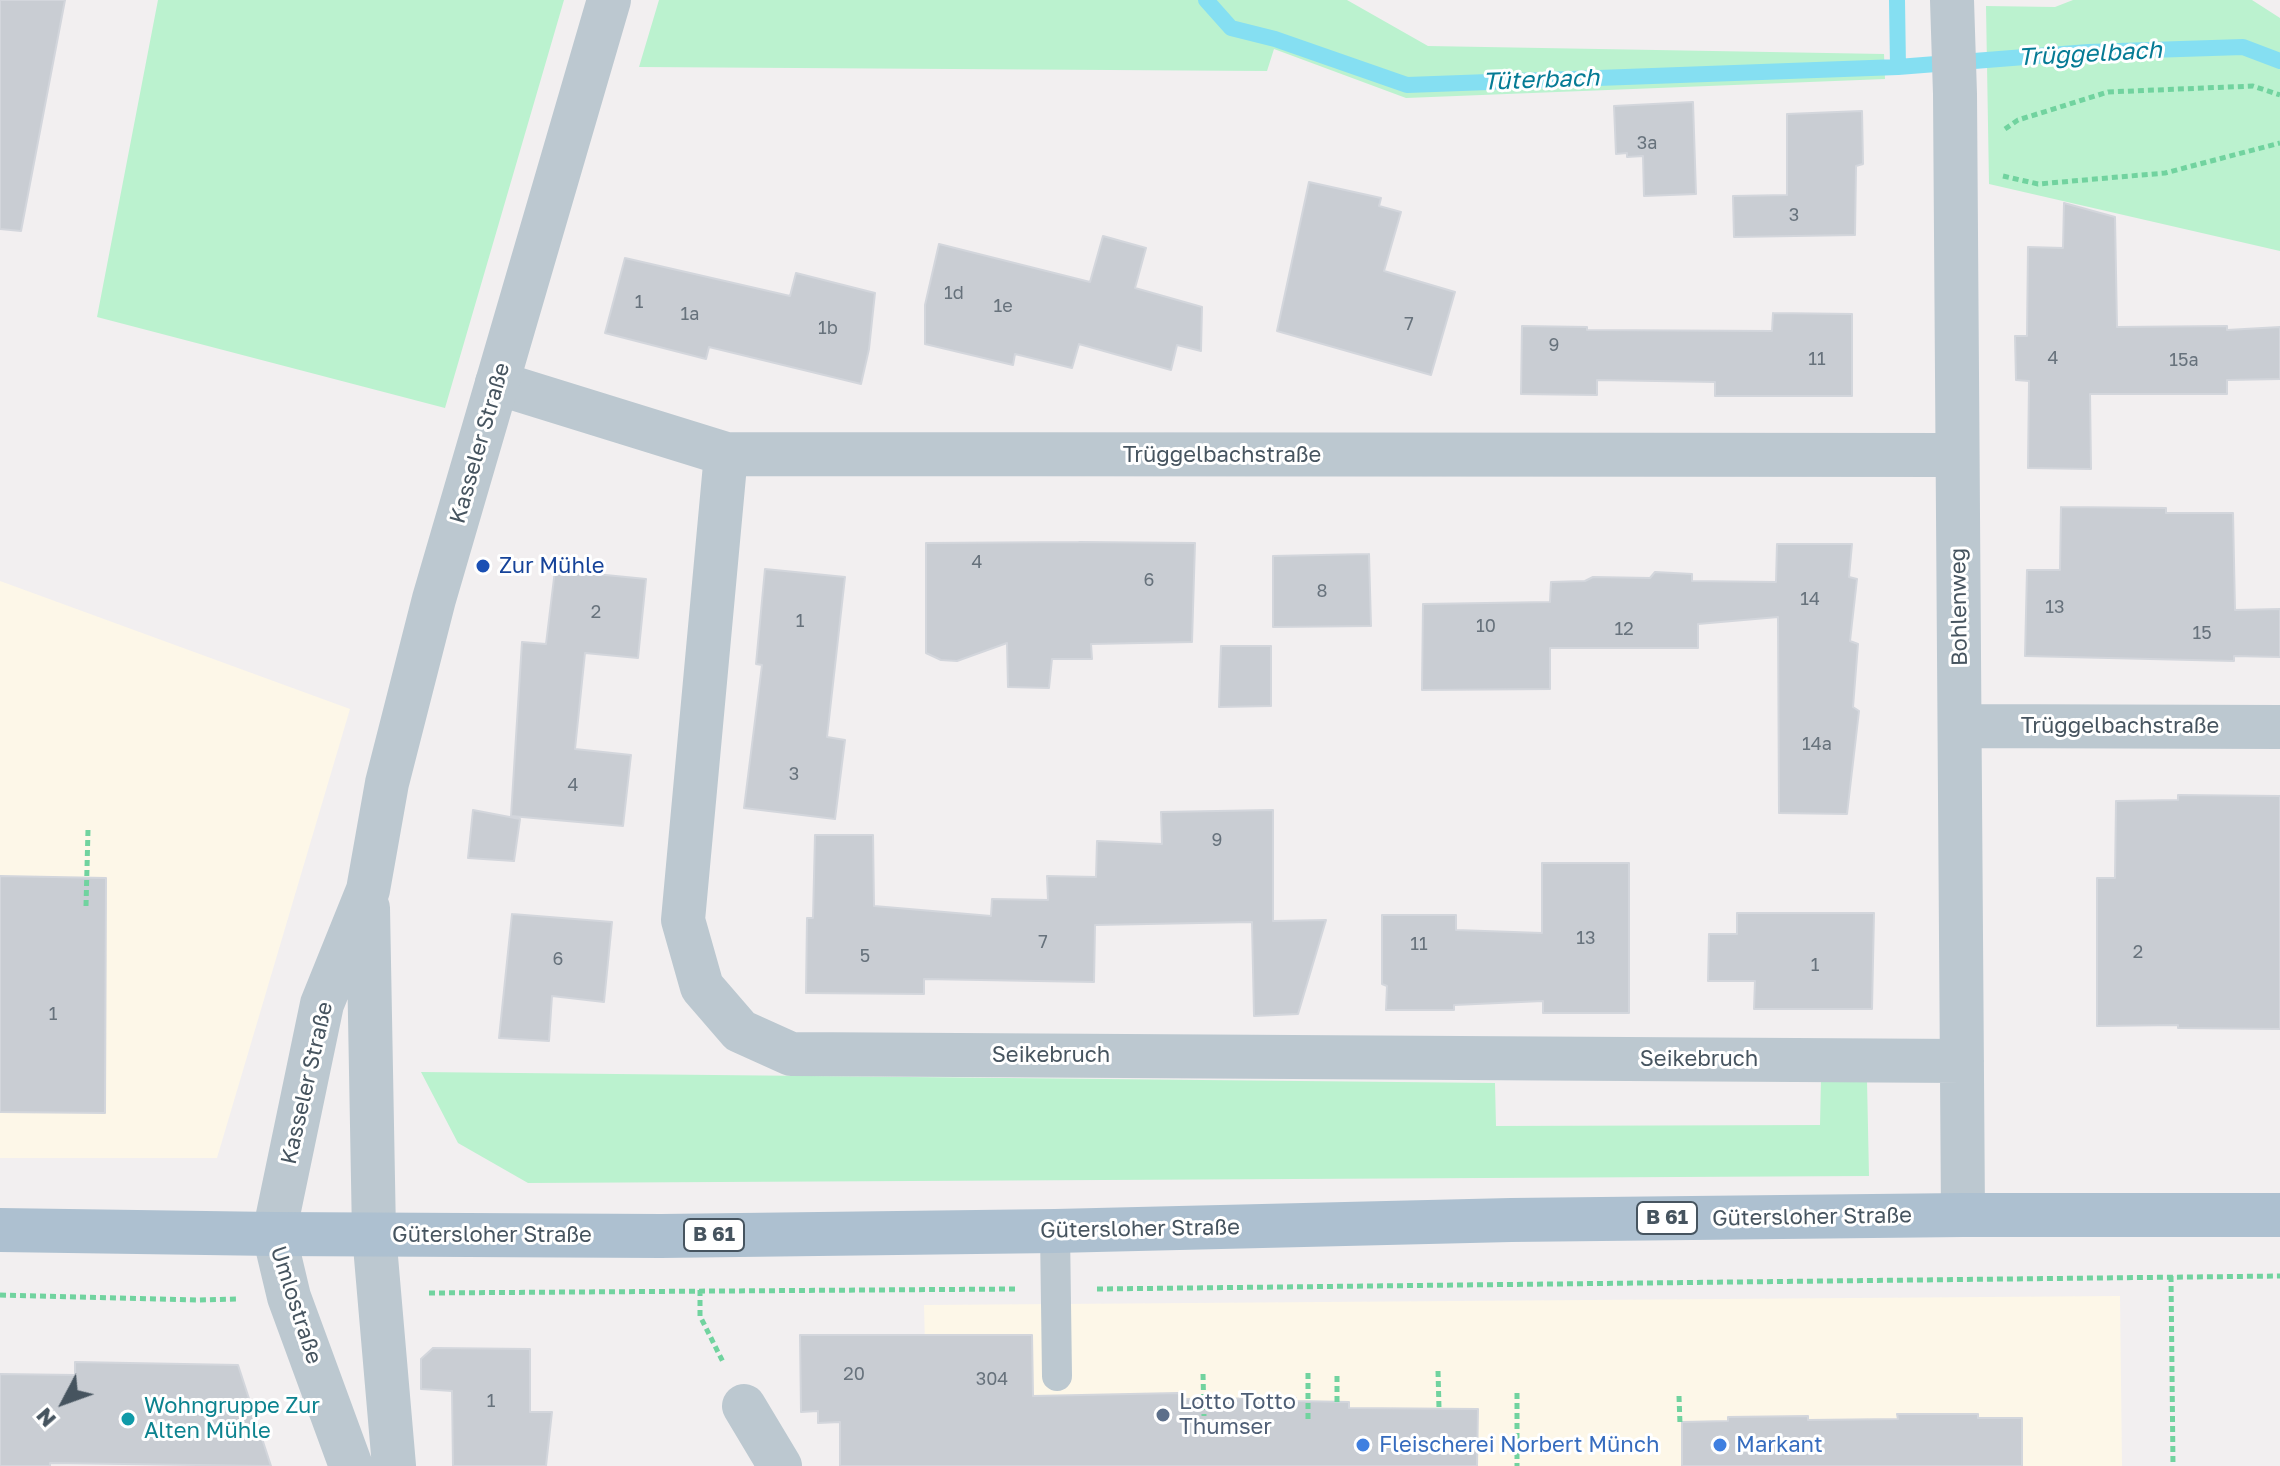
<!DOCTYPE html>
<html>
<head>
<meta charset="utf-8">
<style>
  body { margin:0 }
  #map { position:relative; width:2280px; height:1466px; overflow:hidden; background:#f2eff0; font-family:"Golos Text",sans-serif }
  canvas { display:block }
  .north { position:absolute; left:24px; top:1362px; width:80px; height:80px; -webkit-text-stroke:6px #fff; paint-order:stroke; rotate:229deg; font-size:22px; font-weight:700; line-height:32px; text-align:center; color:#46545f }
  .north::after { content:''; display:block; margin:auto; width:28px; height:36px; background:#46545f; clip-path:polygon(50% 0,100% 100%,50% 72%,0 100%) }
</style>
</head>
<body>
<div id="map">
<canvas width="2280" height="1466"></canvas>
<div class="north">N</div>
</div>
<script>
const g = document.querySelector('canvas').getContext('2d');
g.lineJoin = 'round';
function fill(path, color) {
  g.fillStyle = color;
  g.fill(path, 'evenodd');
}
function shape(rows) {
  const path = new Path2D();
  for (const r of rows) {
    path.moveTo(r[0], r[1]);
    for (let i = 2; i < r.length; i += 2) path.lineTo(r[i], r[i + 1]);
  }
  return path;
}
function stroke(path, color, width, dash) {
  g.strokeStyle = color;
  g.lineWidth = width;
  g.lineCap = dash ? 'butt' : 'round';
  g.setLineDash(dash || []);
  g.stroke(path);
}
function label(font, color, halo, rows, align = 'center') {
  g.font = font + ' "Golos Text",sans-serif';
  g.lineWidth = 6;
  g.setLineDash([]);
  g.textBaseline = 'middle';
  g.strokeStyle = halo;
  g.fillStyle = color;
  for (const [text, x, y, turn = 0] of rows) {
    g.save();
    g.translate(x, y);
    g.rotate((+turn || 0) * Math.PI / 180);
    g.textAlign = isNaN(turn) ? turn : align;
    if (halo) g.strokeText(text, 0, 0);
    g.fillText(text, 0, 0);
    g.restore();
  }
}
const commercial = shape([
  [0,581,350,709,217,1158,0,1158],
  [2120,1296,2122,1466,964,1466,927,1428,924,1305]
]);
const green = shape([
  [158,0,564,0,445,408,97,317],
  [659,0,1347,0,1428,46,1884,54,1885,79,1406,98,1274,49,1267,71,639,67],
  [2073,0,2252,0,2280,18,2280,251,1989,184,1986,6,2055,7],
  [421,1072,1495,1083,1496,1126,1820,1125,1821,1078,1867,1080,1869,1176,528,1183,458,1143]
]);
const stream = shape([
  [1206,0,1231,28,1275,39,1407,85,1898,67,2088,52,2243,47,2280,61],
  [1897,0,1898,67]
]);
const building = shape([
  [0,0,65,0,21,231,0,229,0,0],
  [1693,102,1696,194,1644,196,1643,156,1627,157,1627,153,1616,154,1614,106,1693,102],
  [1862,111,1863,164,1856,166,1855,235,1734,237,1733,196,1787,195,1787,114,1862,111],
  [1309,182,1381,198,1379,206,1401,212,1384,271,1455,292,1431,375,1277,331,1309,182],
  [2064,203,2115,217,2117,327,2227,326,2227,330,2280,327,2280,379,2227,380,2227,394,2090,394,2091,469,2028,468,2029,381,2016,380,2015,336,2027,336,2028,247,2063,248,2064,203],
  [1103,236,1146,248,1135,288,1202,307,1201,351,1177,345,1171,370,1079,344,1072,368,1015,354,1013,365,925,344,925,305,939,244,1090,282,1103,236],
  [625,258,790,296,796,273,875,293,869,349,861,384,709,347,706,359,605,333,625,258],
  [1773,313,1852,314,1852,396,1715,396,1715,382,1597,380,1597,395,1521,394,1522,326,1587,327,1587,330,1772,331,1773,313],
  [2061,507,2166,508,2166,513,2233,513,2235,610,2280,609,2280,657,2234,656,2234,661,2025,656,2027,570,2060,570,2061,507],
  [1079,542,1195,543,1192,642,1091,644,1092,659,1052,659,1049,688,1008,687,1007,643,957,661,941,660,926,653,926,543,1079,542],
  [1777,544,1852,544,1849,577,1857,579,1850,641,1858,644,1853,707,1859,711,1847,814,1779,813,1778,617,1698,624,1698,648,1550,648,1550,689,1422,690,1423,604,1550,602,1551,582,1585,581,1593,577,1650,578,1655,572,1692,574,1692,581,1776,582,1777,544],
  [1369,554,1371,626,1273,627,1273,556,1369,554],
  [765,569,845,577,827,737,845,740,835,819,744,808,762,665,756,664,765,569],
  [555,570,646,579,638,658,585,653,575,749,631,755,623,826,511,816,522,642,546,644,555,570],
  [1221,646,1271,646,1271,706,1219,707,1221,646],
  [2178,795,2280,796,2280,1029,2178,1028,2178,1025,2097,1026,2097,878,2115,878,2116,801,2178,800,2178,795],
  [473,810,520,819,514,861,468,858,473,810],
  [1273,810,1273,921,1326,920,1298,1014,1254,1016,1252,922,1095,925,1094,982,924,979,924,994,806,993,807,918,813,918,815,835,873,835,874,906,991,916,992,899,1048,900,1047,876,1096,877,1097,841,1162,844,1161,812,1273,810],
  [1542,863,1629,863,1629,1013,1543,1013,1543,1001,1454,1005,1454,1010,1386,1010,1387,986,1382,984,1382,915,1456,915,1456,930,1542,933,1542,863],
  [0,876,106,878,105,1113,0,1112,0,876],
  [1737,913,1874,913,1872,1009,1754,1009,1755,981,1708,981,1709,934,1737,934,1737,913],
  [512,914,612,922,604,1002,552,996,549,1041,499,1038,512,914],
  [800,1335,1032,1335,1033,1396,1178,1393,1182,1399,1296,1398,1296,1401,1349,1402,1349,1408,1478,1409,1477,1466,840,1466,840,1422,818,1423,818,1411,801,1412,800,1335],
  [433,1348,530,1349,530,1412,552,1412,546,1466,453,1466,452,1391,421,1389,421,1359,433,1348],
  [75,1362,238,1365,271,1466,50,1463,50,1466,0,1466,0,1374,75,1375,75,1362],
  [1897,1414,1978,1414,1978,1418,2022,1418,2022,1466,1682,1466,1682,1422,1728,1421,1728,1417,1808,1416,1808,1420,1898,1419,1897,1414]
]);
const path = shape([
  [2005,129,2018,120,2108,92,2253,86,2280,95],
  [2003,176,2038,184,2165,173,2280,143],
  [86,906,88,830],
  [2171,1276,2173,1466],
  [1097,1289,2280,1276],
  [700,1290,700,1316,723,1362],
  [429,1293,1015,1289],
  [0,1295,196,1300,239,1299],
  [1438,1371,1439,1408],
  [1308,1373,1308,1419],
  [1203,1374,1204,1416],
  [1517,1393,1517,1466],
  [1679,1396,1680,1424],
  [1337,1402,1337,1373]
]);
const service = shape([
  [1055,1231,1057,1376]
]);
const minor = shape([
  [1952,0,1955,94,1963,1215],
  [497,383,726,454,1957,455],
  [726,454,683,920,702,987,740,1031,791,1054,1962,1061],
  [1960,726,2280,727],
  [274,1234,289,1297,351,1466],
  [374,1234,394,1466],
  [744,1406,780,1466]
]);
const tertiary = shape([
  [368,908,374,1234],
  [274,1234,322,1004,368,890,387,783,434,599,609,0]
]);
const primary = shape([
  [0,1230,274,1234,661,1236,1055,1231,1511,1220,1963,1215,2280,1215]
]);
const markers = [
  [483,566,8,"#1a4fb4"],
  [1163,1415,8,"#5c6f8a"],
  [128,1419,8,"#0f9aa8"],
  [1363,1445,8,"#3f7fe0"],
  [1720,1445,8,"#3f7fe0"]
];
const numberNames = [
  ["3a",1647,143],
  ["3",1794,215],
  ["1d",954,293],
  ["1",639,302],
  ["1e",1003,306],
  ["1a",690,314],
  ["7",1409,324],
  ["1b",828,328],
  ["9",1554,345],
  ["4",2053,358],
  ["11",1817,359],
  ["15a",2184,360],
  ["4",977,562],
  ["6",1149,580],
  ["8",1322,591],
  ["14",1810,599],
  ["13",2055,607],
  ["2",596,612],
  ["1",800,621],
  ["10",1486,626],
  ["12",1624,629],
  ["15",2202,633],
  ["14a",1817,744],
  ["3",794,774],
  ["4",573,785],
  ["9",1217,840],
  ["13",1586,938],
  ["7",1043,942],
  ["11",1419,944],
  ["2",2138,952],
  ["5",865,956],
  ["6",558,959],
  ["1",1815,965],
  ["1",53,1014],
  ["20",854,1374],
  ["304",992,1379],
  ["1",491,1401]
];
const shields = [
  [1667,1218,60],
  [714,1235,60]
];
const shieldNames = [
  ["B 61",1667,1218],
  ["B 61",714,1235]
];
const streetNames = [
  ["Kasseler Straße",480,443,-74],
  ["Trüggelbachstraße",1222,455],
  ["Bohlenweg",1959,607,-91],
  ["Trüggelbachstraße",2120,726],
  ["Seikebruch",1051,1055],
  ["Seikebruch",1699,1059],
  ["Kasseler Straße",307,1083,-77],
  ["Gütersloher Straße",1812,1217,-1],
  ["Gütersloher Straße",1140,1229,-1],
  ["Gütersloher Straße",492,1235],
  ["Umlostraße",296,1305,72]
];
const transitNames = [
  ["Zur Mühle",499,566]
];
const serviceNames = [
  ["Lotto Totto",1179,1402],
  ["Thumser",1179,1427]
];
const cultureNames = [
  ["Wohngruppe Zur",144,1406],
  ["Alten Mühle",144,1431]
];
const shopNames = [
  ["Fleischerei Norbert Münch",1379,1445],
  ["Markant",1736,1445]
];
const waterNames = [
  ["Trüggelbach",2090,54,-3],
  ["Tüterbach",1541,80,-2]
];
fill(commercial, '#fdf7e8');
fill(green, '#bbf2cf');
stroke(stream, '#85dff2', 16);
fill(building, '#c9cdd3');
stroke(building, '#d3d6dc', 2);
stroke(path, '#71d39f', 5, [6, 4]);
stroke(service, '#bcc8d0', 30);
stroke(minor, '#bcc8d0', 44);
stroke(tertiary, '#bcc8d0', 44);
stroke(primary, '#adc0d0', 44);
for (const [x, y, r, color] of markers) {
  const dot = new Path2D();
  dot.arc(x, y, r, 0, 2 * Math.PI);
  g.fillStyle = color;
  g.fill(dot);
  stroke(dot, '#fff', 3);
}
label('18px', '#67727c', null, numberNames);
for (const [x, y, w] of shields) {
  const box = new Path2D();
  box.roundRect(x - w / 2, y - 16, w, 32, 6);
  g.fillStyle = '#fff';
  g.fill(box);
  stroke(box, '#46545f', 2);
}
label('bold 20px', '#46545f', null, shieldNames);
label('22px', '#46545f', '#fff', streetNames);
label('22px', '#164399', '#fff', transitNames, 'left');
label('22px', '#4e5e75', '#fff', serviceNames, 'left');
label('22px', '#0d838f', '#fff', cultureNames, 'left');
label('22px', '#366cbe', '#fff', shopNames, 'left');
label('italic 24px', '#057b95', '#fff', waterNames);
</script>
</body>
</html>
